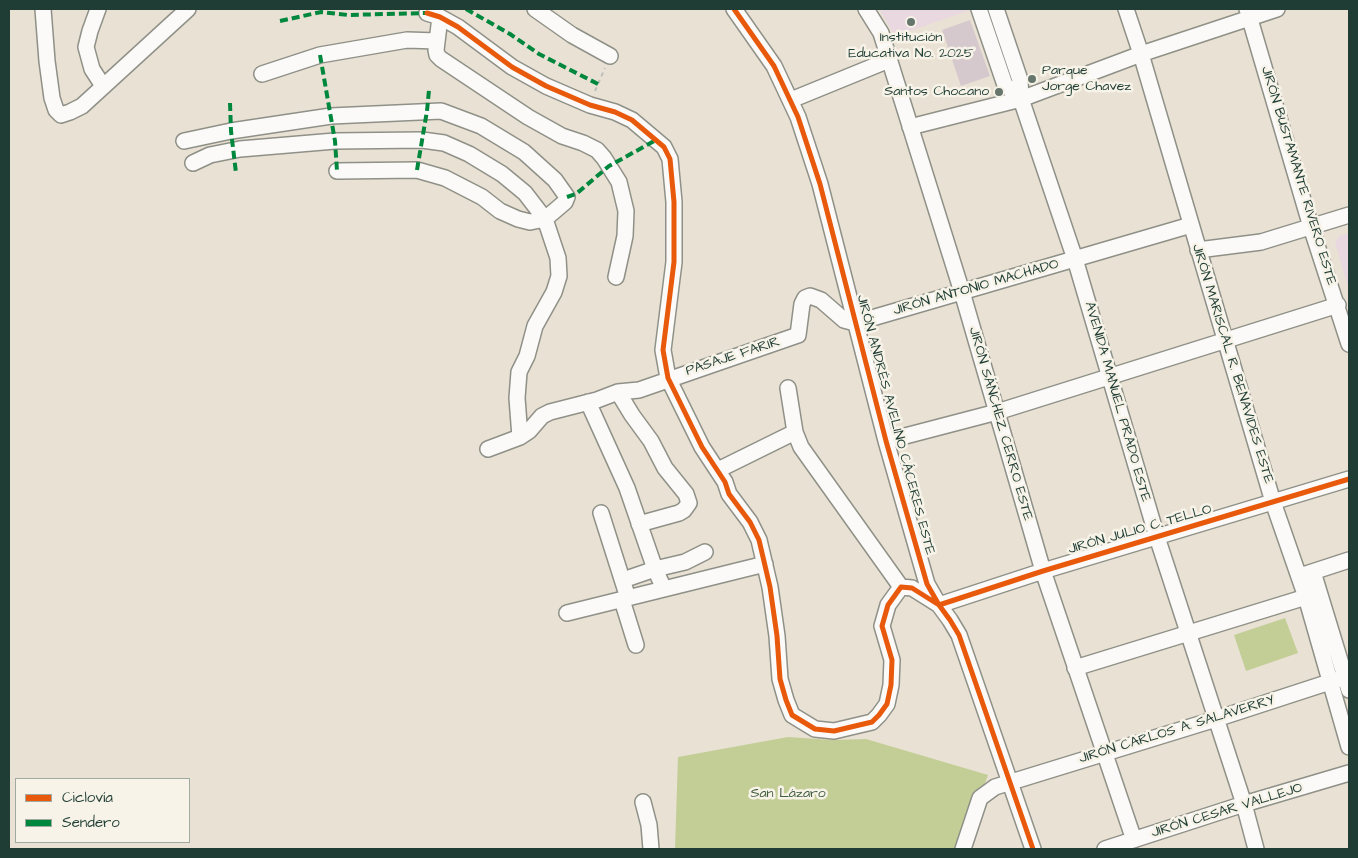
<!DOCTYPE html>
<html>
<head>
<meta charset="utf-8">
<style>
  body { margin:0 }
  #map { position:relative; width:1358px; height:858px; overflow:hidden; background:#e9e1d3; font-family:"Architects Daughter",sans-serif }
  canvas { display:block }
  .frame { position:absolute; inset:0; border:10px solid #1f3d34; pointer-events:none }
  .legend { position:absolute; left:15px; top:778px; width:175px; height:65px; box-sizing:border-box; background:#f7f3e8; border:1px solid #a1aaa0; margin:0; padding:6px 9px; list-style:none; font-size:15px; color:#1f3d34 }
  .legend li { display:flex; align-items:center; gap:10px; height:25px }
  .legend b { width:25px; border:1px solid #a1aaa0 }
</style>
</head>
<body>
<div id="map">
<canvas width="1358" height="858"></canvas>
<div class="frame"></div>
<ul class="legend">
<li><b style="height:6px;background:#e8590c"></b>Ciclovía</li>
<li><b style="height:6px;background:#00873e"></b>Sendero</li>
</ul>
</div>
<script>
const g = document.querySelector('canvas').getContext('2d');
g.lineJoin = 'round';
function fill(path, color) {
  g.fillStyle = color;
  g.fill(path, 'evenodd');
}
function shape(rows) {
  const path = new Path2D();
  for (const r of rows) {
    path.moveTo(r[0], r[1]);
    for (let i = 2; i < r.length; i += 2) path.lineTo(r[i], r[i + 1]);
  }
  return path;
}
function stroke(path, color, width, dash) {
  g.strokeStyle = color;
  g.lineWidth = width;
  g.lineCap = dash ? 'butt' : 'round';
  g.setLineDash(dash || []);
  g.stroke(path);
}
function label(font, color, halo, rows, align = 'center') {
  g.font = font + ' "Architects Daughter",sans-serif';
  g.lineWidth = 5;
  g.setLineDash([]);
  g.textBaseline = 'middle';
  g.strokeStyle = halo;
  g.fillStyle = color;
  for (const [text, x, y, turn = 0] of rows) {
    g.save();
    g.translate(x, y);
    g.rotate((+turn || 0) * Math.PI / 180);
    g.textAlign = isNaN(turn) ? turn : align;
    if (halo) g.strokeText(text, 0, 0);
    g.fillText(text, 0, 0);
    g.restore();
  }
}
const built = shape([
  [879,9,974,9,895,36],
  [1349,233,1349,290,1335,242,1339,236]
]);
const green = shape([
  [1285,618,1298,653,1246,671,1234,635],
  [788,737,832,740,866,739,988,775,961,849,675,849,678,757]
]);
const building = shape([
  [970,20,990,76,961,86,942,30]
]);
const path = shape([
  [468,10,469,9],
  [595,91,605,68]
]);
const minor = shape([
  [43,9,47,61,52,98,56,110,61,115,70,112,82,106,188,9],
  [98,9,90,31,86,47,92,69,103,86],
  [535,9,572,35,610,56],
  [734,9,774,66,798,117,820,184,886,441,927,584,939,605,950,620,959,635,1033,849],
  [866,9,881,33,962,292,1043,571,1134,840],
  [979,9,1005,85,1021,99],
  [996,9,1020,80,1021,99,1075,259,1157,537,1244,804,1256,849],
  [1126,9,1141,54,1273,502,1306,597,1349,747],
  [1247,9,1311,227,1349,344],
  [427,13,440,17,458,27,512,67,546,86,590,105,615,112,632,120,664,147,670,159,674,202,674,262,663,350,668,378,702,447,725,482,729,494,750,522,759,540,770,587,777,636,780,679,786,700,792,715,815,729,834,731,872,722,879,715,887,704,891,685,892,660,882,626,888,605,901,587,912,588,939,605,1043,571,1349,479],
  [440,17,436,50,437,55,441,59,528,117,562,136,583,143,597,150,604,158,619,182,626,211,625,236,616,277],
  [262,74,320,55,407,40,437,41],
  [791,100,889,60],
  [910,127,1021,99,1141,54,1277,9],
  [184,141,231,131,331,116,441,111,481,126,524,152,555,180,567,197,565,202,545,219,530,222,518,219,500,211,482,197,445,178,417,170,337,171],
  [193,163,210,155,240,149,335,141,422,140,444,143,469,154,502,174,525,193,545,219,558,258,559,276,554,292,535,326,527,356,519,372,517,398,520,437],
  [1198,250,1261,242,1349,215],
  [788,388,795,432,801,447,901,587],
  [618,392,632,415,651,441,665,468,686,494,689,503,684,510,679,513,639,524],
  [588,402,627,488,655,569,664,589],
  [886,441,997,412,1338,305],
  [488,449,520,437,529,431,542,416,550,412,597,400,618,392,639,390,798,335,802,304,805,298,810,296,821,300,844,320,855,323,1191,225],
  [718,470,795,432],
  [601,513,628,598],
  [1313,572,1349,690],
  [1303,575,1349,560],
  [623,580,655,569,685,562,705,552],
  [622,600,636,645],
  [567,613,765,564],
  [1075,668,1306,597],
  [643,802,649,825,651,849],
  [963,849,980,798,995,787,1216,719,1345,677],
  [1105,849,1244,804,1349,773]
]);
const quiet = shape([
  [466,9,510,34,539,54,598,84],
  [280,21,321,12,348,15,427,13],
  [320,55,335,141,337,171],
  [230,103,231,131,236,173],
  [417,170,427,111,429,90],
  [567,197,576,194,609,166,656,140]
]);
const cycleway = shape([
  [734,9,774,66,798,117,820,184,886,441,927,584,939,605,950,620,959,635,1033,849],
  [427,13,440,17,458,27,512,67,546,86,590,105,615,112,632,120,664,147,670,159,674,202,674,262,663,350,668,378,702,447,725,482,729,494,750,522,759,540,770,587,777,636,780,679,786,700,792,715,815,729,834,731,872,722,879,715,887,704,891,685,892,660,882,626,888,605,901,587,912,588,939,605,1043,571,1349,479]
]);
const markers = [
  [911,22,5,"#66766c"],
  [1032,79,5,"#66766c"],
  [999,92,5,"#66766c"]
];
const poiNames = [
  ["Institución",911,38],
  ["Educativa No. 2025",911,54],
  ["Parque",1042,71,"left"],
  ["Jorge Chavez",1042,87,"left"],
  ["Santos Chocano",989,92,"right"]
];
const streetNames = [
  ["JIRÓN BUSTAMANTE RIVERO ESTE",1298,176,73],
  ["JIRÓN ANTONIO MACHADO",976,288,-16],
  ["PASAJE FARIR",733,357,-18],
  ["JIRÓN MARISCAL R. BENAVIDES ESTE",1232,364,73],
  ["AVENIDA MANUEL PRADO ESTE",1117,402,74],
  ["JIRÓN SÁNCHEZ CERRO ESTE",1000,424,74],
  ["JIRÓN ANDRÉS AVELINO CÁCERES ESTE",895,425,75],
  ["JIRÓN JULIO C. TELLO",1140,530,-16],
  ["JIRÓN CARLOS A. SALAVERRY",1177,730,-17],
  ["JIRÓN CESAR VALLEJO",1227,811,-17]
];
const parkNames = [
  ["San Lázaro",788,794]
];
fill(built, '#ead8e0');
fill(green, '#c3ce96');
fill(building, '#d6c9ce');
stroke(minor, '#8f9188', 18);
stroke(path, '#bdbebb', 2, [4, 4]);
stroke(minor, '#fcfaf8', 15);
stroke(quiet, '#00873e', 4, [8, 4]);
stroke(cycleway, '#e8590c', 5);
for (const [x, y, r, color] of markers) {
  const dot = new Path2D();
  dot.arc(x, y, r, 0, 2 * Math.PI);
  g.fillStyle = color;
  g.fill(dot);
  stroke(dot, '#f7f3e8', 2);
}
label('14px', '#1f3d34', '#f7f3e8', poiNames);
label('14px', '#1f3d34', '#f7f3e8', streetNames);
label('14px', '#405d40', '#f7f3e8', parkNames);
</script>
</body>
</html>
